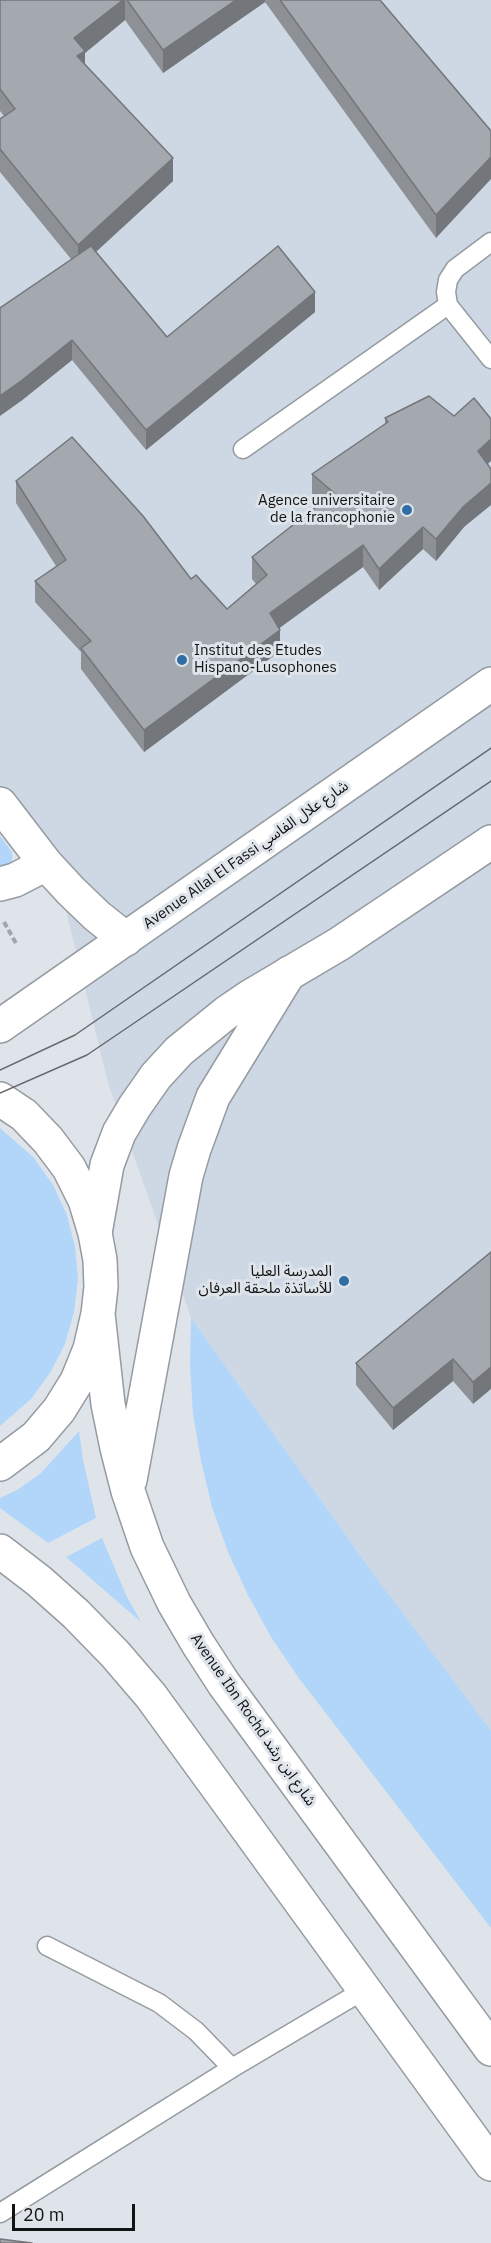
<!DOCTYPE html>
<html>
<head>
<meta charset="utf-8">
<style>
  body { margin:0 }
  #map { position:relative; width:491px; height:2243px; overflow:hidden; background:#dee4ea; font-family:"IBM Plex Sans",sans-serif }
  canvas { display:block }
  .scale { position:absolute; left:12px; top:2204px; width:123px; height:27px; box-sizing:border-box; border:3px solid #111315; border-top:0; padding-left:8px; font-size:18px; line-height:21px; white-space:nowrap; color:#111315; -webkit-text-stroke:4px #dee4ea; paint-order:stroke }
</style>
</head>
<body>
<div id="map">
<canvas width="491" height="2243"></canvas>
<div class="scale">20 m</div>
</div>
<script>
const g = document.querySelector('canvas').getContext('2d');
g.lineJoin = 'round';
function fill(path, color) {
  g.fillStyle = color;
  g.fill(path, 'evenodd');
}
function shape(rows) {
  const path = new Path2D();
  for (const r of rows) {
    path.moveTo(r[0], r[1]);
    for (let i = 2; i < r.length; i += 2) path.lineTo(r[i], r[i + 1]);
  }
  return path;
}
function stroke(path, color, width, dash) {
  g.strokeStyle = color;
  g.lineWidth = width;
  g.lineCap = dash ? 'butt' : 'round';
  g.setLineDash(dash || []);
  g.stroke(path);
}
function label(font, color, halo, rows, align = 'center') {
  g.font = font + ' "IBM Plex Sans","Noto Sans Arabic",sans-serif';
  g.lineWidth = 6;
  g.setLineDash([]);
  g.textBaseline = 'middle';
  g.strokeStyle = halo;
  g.fillStyle = color;
  for (const [text, x, y, turn = 0] of rows) {
    g.save();
    g.translate(x, y);
    g.rotate((+turn || 0) * Math.PI / 180);
    g.textAlign = isNaN(turn) ? turn : align;
    if (halo) g.strokeText(text, 0, 0);
    g.fillText(text, 0, 0);
    g.restore();
  }
}
const built = shape([
  [0,0,491,0,491,1731,380,1583,191,1318,108,1083,61,890,0,804]
]);
const green = shape([
  [0,836,12,852,12,860,9,867,0,872],
  [0,1128,34,1158,53,1185,67,1215,75,1247,78,1279,74,1312,65,1344,50,1373,31,1399,0,1426],
  [191,1318,380,1583,491,1731,491,1928,298,1677,271,1637,248,1595,228,1552,212,1507,201,1461,193,1414,190,1366],
  [79,1431,83,1460,96,1518,48,1543,0,1508,0,1498,17,1490,41,1473],
  [102,1538,126,1595,141,1622,66,1557]
]);
const path = shape([
  [4,922,17,945]
]);
const service = shape([
  [491,242,455,269,448,280,446,292,448,305,491,359],
  [243,449,448,305],
  [47,1946,159,2003,196,2031,232,2068],
  [0,2213,232,2068,364,1990]
]);
const minor = shape([
  [0,804,46,864,71,891,97,916,126,939],
  [0,884,15,880,46,864]
]);
const tertiary = shape([
  [0,1026,491,684],
  [95,1233,107,1165,119,1133,135,1106,156,1076,179,1051,226,1013,251,996,339,944,491,842]
]);
const primary = shape([
  [0,1099,24,1115,48,1140,69,1168,85,1200,95,1233,100,1260,101,1287,98,1314,90,1349,77,1381,59,1410,36,1437,0,1464],
  [98,1314,108,1404,117,1448,128,1491,147,1547,174,1603,198,1644,224,1684,491,2049],
  [130,1480,186,1176,194,1149,213,1097,289,973],
  [0,1551,39,1581,76,1614,115,1654,151,1696,491,2164]
]);
const tram = shape([
  [0,1070,75,1035,491,748],
  [0,1093,87,1055,491,781]
]);
const wall = shape([
  [0,0,380,0,491,131,436,238,265,2,163,73,125,20,85,53,85,64,173,181,96,252,167,337,315,312,146,450,72,360,21,401,71,259,0,172,0,119,4,116,0,111],
  [385,418,487,464,464,527,436,561,423,549,379,590,363,567,279,628,280,651,144,752,81,669,81,652,35,602,35,581,56,566,16,503,16,481,191,579,227,609,256,584,252,579,252,557,321,503,312,496,312,474,385,424],
  [491,1252,473,1404,453,1381,393,1430,356,1385,356,1363]
]);
const shadedWall = shape([
  [123,0,125,0,125,20,85,53,85,74,77,79,74,38],
  [236,0,265,0,265,2,163,73,163,50],
  [491,157,491,179,436,238,436,215],
  [173,158,173,181,78,268,78,245],
  [315,292,315,312,146,450,146,430],
  [72,340,72,360,21,401,0,416,0,396],
  [491,439,491,461,478,473,478,451],
  [491,483,491,505,464,527,436,561,436,539,464,506],
  [423,527,423,549,379,590,379,569],
  [363,545,363,567,270,635,270,613],
  [280,630,280,651,144,752,144,730],
  [453,1359,453,1381,393,1430,393,1408],
  [491,1367,491,1389,473,1404,473,1382]
]);
const building = shape([
  [0,0,123,0,74,38,85,51,77,56,173,158,78,245,0,149,0,119,15,109,0,89,0,0],
  [127,0,236,0,163,50,127,0],
  [280,0,380,0,491,131,491,157,436,215,280,0],
  [91,246,167,337,278,246,315,292,146,430,72,340,21,381,0,396,0,308,91,246],
  [429,396,454,416,474,398,491,419,491,439,478,451,491,469,491,483,464,506,436,539,423,527,379,569,363,545,270,613,280,630,144,730,81,648,91,641,35,581,66,560,16,481,72,437,143,516,191,579,196,575,227,609,267,575,252,557,334,493,312,474,388,422,385,418,429,396],
  [491,1252,491,1367,473,1382,453,1359,393,1408,356,1363,491,1252],
  [0,2239,32,2243,0,2243,0,2239]
]);
const markers = [
  [407,510,6,"#2f6da4"],
  [182,660,6,"#2f6da4"],
  [344,1281,6,"#2f6da4"]
];
const poiNames = [
  ["Agence universitaire",395,501],
  ["de la francophonie",395,518],
  ["Institut des Etudes",194,651,"left"],
  ["Hispano-Lusophones",194,668,"left"],
  ["المدرسة العليا",332,1272],
  ["للأساتذة ملحقة العرفان",332,1289]
];
const streetNames = [
  ["Avenue Allal El Fassi شارع علال الفاسي",246,855,-35],
  ["Avenue Ibn Rochd شارع ابن رشد",253,1720,55]
];
fill(built, '#cdd8e4');
fill(green, '#b1d6fa');
stroke(service, '#959ba0', 21);
stroke(minor, '#959ba0', 36);
stroke(tertiary, '#959ba0', 36);
stroke(primary, '#959ba0', 36);
stroke(path, '#a0a5a9', 4, [6, 3]);
stroke(service, '#fff', 18);
stroke(minor, '#fff', 33);
stroke(tertiary, '#fff', 33);
stroke(primary, '#fff', 33);
stroke(tram, '#65696d', 1.5);
fill(wall, '#8d9196');
fill(shadedWall, '#73767a');
fill(building, '#a4a9af');
stroke(building, '#73767a', 1.5);
for (const [x, y, r, color] of markers) {
  const dot = new Path2D();
  dot.arc(x, y, r, 0, 2 * Math.PI);
  g.fillStyle = color;
  g.fill(dot);
  stroke(dot, '#dee4ea', 2);
}
label('15px', '#111315', '#dee4ea', poiNames, 'right');
label('15px', '#111315', '#dee4ea', streetNames);
</script>
</body>
</html>
